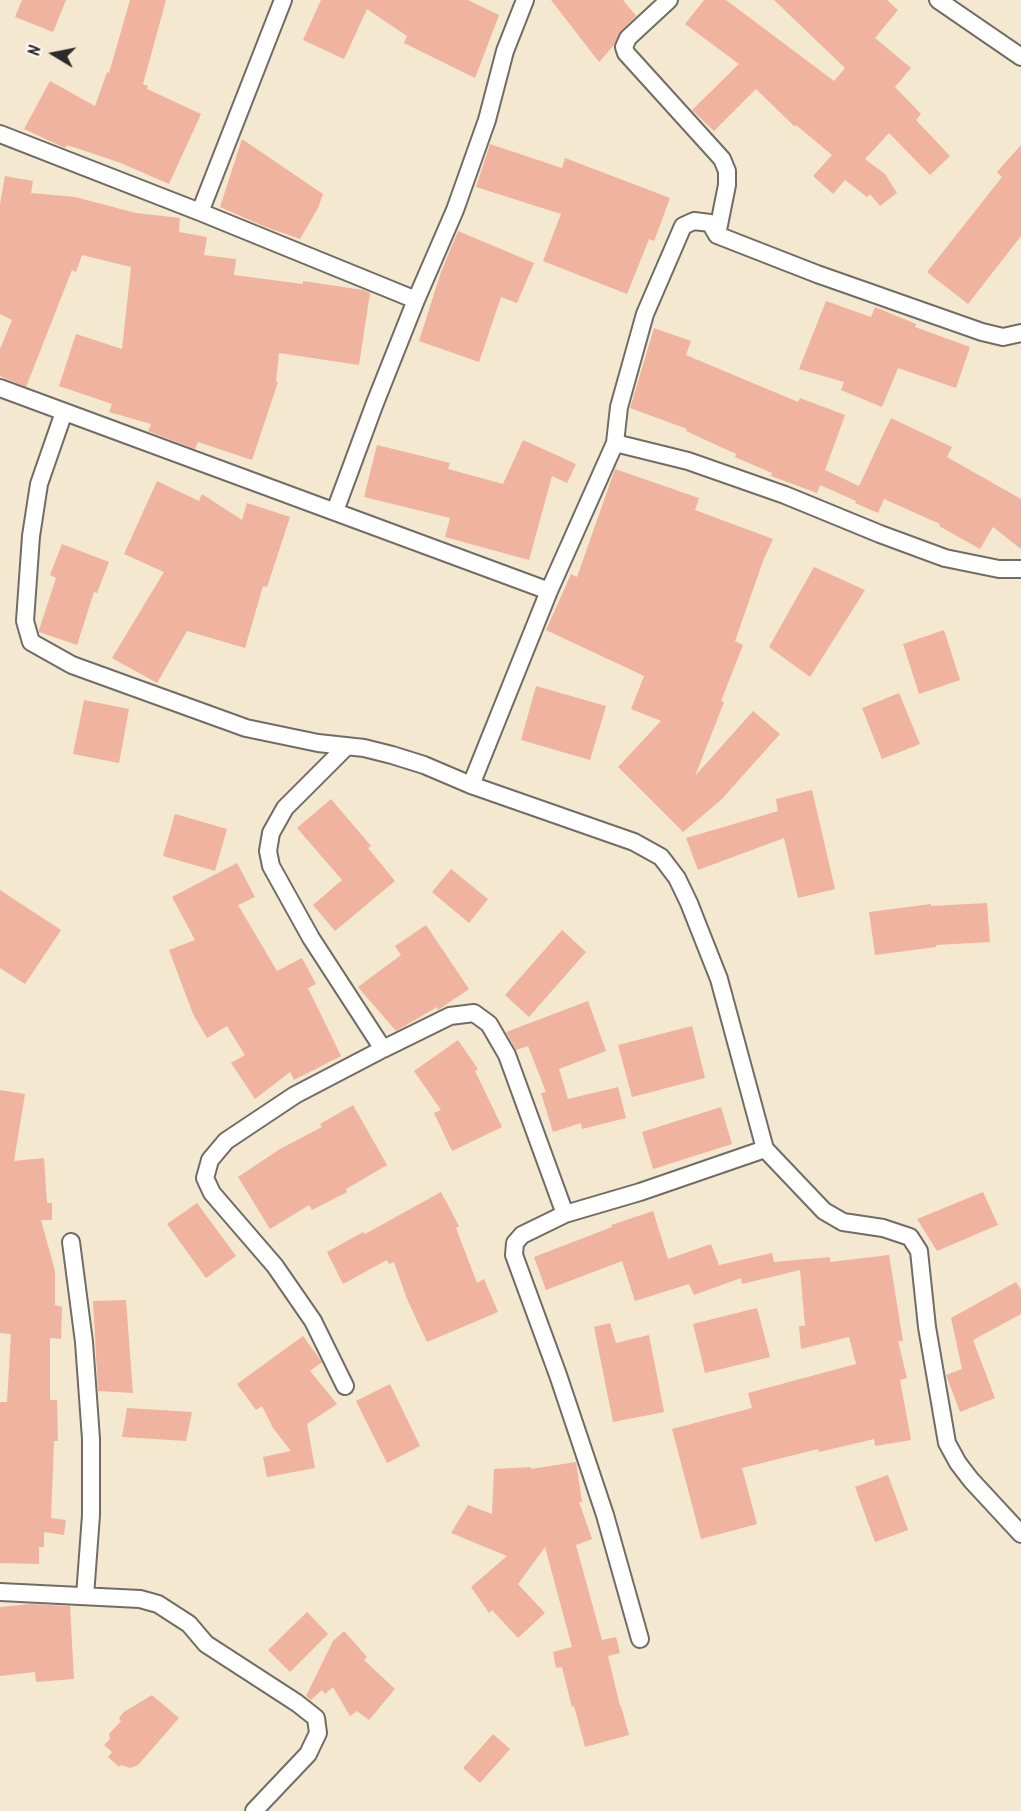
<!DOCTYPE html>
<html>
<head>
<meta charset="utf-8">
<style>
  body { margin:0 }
  #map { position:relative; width:1021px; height:1811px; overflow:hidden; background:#f4e8d0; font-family:Kalam,sans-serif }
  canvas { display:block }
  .north { position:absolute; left:24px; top:24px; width:60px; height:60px; -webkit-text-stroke:4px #fdfcf7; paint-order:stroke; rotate:280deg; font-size:16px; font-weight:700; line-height:24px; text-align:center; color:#2b2b2b }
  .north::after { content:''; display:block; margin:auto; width:21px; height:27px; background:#2b2b2b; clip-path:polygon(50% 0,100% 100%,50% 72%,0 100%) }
</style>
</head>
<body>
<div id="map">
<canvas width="1021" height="1811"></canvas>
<div class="north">N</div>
</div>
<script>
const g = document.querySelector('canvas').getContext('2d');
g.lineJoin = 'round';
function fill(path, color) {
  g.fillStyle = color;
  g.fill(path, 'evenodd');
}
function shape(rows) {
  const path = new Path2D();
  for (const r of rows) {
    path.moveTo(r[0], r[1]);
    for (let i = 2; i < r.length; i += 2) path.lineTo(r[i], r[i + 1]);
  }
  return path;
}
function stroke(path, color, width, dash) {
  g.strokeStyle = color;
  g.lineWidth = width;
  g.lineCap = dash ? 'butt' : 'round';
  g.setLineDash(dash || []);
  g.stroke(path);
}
const building = shape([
  [22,0,66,0,53,32,15,17],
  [130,0,166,0,143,84,148,86,147,89,201,114,169,184,121,163,67,145,65,148,24,129,50,81,95,106,107,72,109,73],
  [321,0,468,0,499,15,475,78,404,43,407,36,367,9,344,59,303,40],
  [551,0,623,0,636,16,621,31,614,45,599,62],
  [704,0,726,0,834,81,845,68,774,0,887,0,898,10,875,38,911,68,895,87,921,114,916,120,950,156,930,175,889,133,865,159,885,174,897,193,880,206,870,194,867,197,845,180,833,194,813,176,832,155,796,125,795,127,756,89,714,131,692,110,739,64,685,24],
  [242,139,323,194,318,208,300,239,263,226,220,207],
  [490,144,562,168,565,158,670,198,654,241,649,239,627,294,543,261,561,214,476,187],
  [1021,145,1021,236,968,304,927,272,1002,177,997,172],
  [5,176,33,181,31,193,75,197,136,213,180,218,179,232,207,237,204,255,236,259,234,275,303,284,303,281,363,290,370,293,359,365,279,353,276,381,278,382,252,460,198,442,195,449,148,431,151,424,109,412,112,404,59,386,76,334,122,349,131,267,82,255,76,272,72,270,26,387,0,376,0,349,12,320,0,314,0,204],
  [458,231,534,263,517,303,501,297,479,362,419,341,441,272],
  [826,301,871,317,875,307,916,324,915,327,970,347,956,388,898,368,882,407,841,390,844,382,799,369],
  [654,328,691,341,686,355,798,402,800,398,845,415,825,470,859,486,891,418,952,447,947,457,1021,499,1021,549,993,527,980,549,939,526,940,524,884,499,878,513,855,503,856,501,820,485,817,493,771,476,772,473,735,457,736,454,686,431,687,429,630,408],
  [523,440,576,464,567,483,552,476,529,560,445,537,450,518,364,497,377,445,450,463,448,469,503,484],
  [615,469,699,498,695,510,773,539,763,561,735,641,743,645,721,701,724,702,695,776,753,711,780,734,721,800,683,832,618,767,661,721,631,709,644,676,546,630,571,574,577,577],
  [157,481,199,501,202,494,242,520,247,503,290,517,267,587,263,586,245,648,187,631,157,683,112,658,164,572,124,554],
  [62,544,109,562,97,593,94,592,77,645,39,632,39,630,56,578,50,575],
  [814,567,865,590,810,677,769,647],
  [944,630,960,680,919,694,903,644],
  [536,686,606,706,590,760,521,740],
  [899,693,920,744,882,759,862,708],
  [84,700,129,709,119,763,73,754],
  [812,790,835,889,798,898,784,838,698,870,686,838,778,811,776,799],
  [331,799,371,846,368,848,395,881,335,931,313,905,342,880,297,828],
  [175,814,227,829,215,871,163,856],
  [237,863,255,897,238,905,277,971,302,958,316,984,308,988,341,1056,294,1080,290,1072,255,1099,231,1063,245,1055,227,1026,207,1038,193,1014,169,950,195,940,172,897],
  [451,869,488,899,469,923,432,892],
  [0,890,61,930,25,984,0,968],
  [987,903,990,942,936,945,936,947,875,955,869,912,931,904,931,906],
  [426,925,469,989,438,1010,437,1007,396,1031,358,987,401,955,395,946],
  [562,930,586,952,529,1017,505,995],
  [588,1001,606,1051,559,1069,568,1099,618,1087,626,1118,582,1129,581,1123,553,1132,541,1093,546,1092,528,1046,516,1050,506,1032],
  [692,1026,705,1078,632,1097,618,1045],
  [458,1040,478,1069,475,1071,502,1127,452,1151,434,1113,441,1110,414,1071],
  [0,1090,25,1094,14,1161,44,1158,47,1203,52,1203,52,1220,41,1220,55,1271,55,1305,62,1307,61,1339,50,1338,50,1400,57,1400,58,1441,54,1441,51,1518,66,1520,64,1535,44,1532,44,1547,39,1547,39,1564,0,1563,0,1402,7,1402,11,1334,0,1333],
  [353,1105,387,1165,346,1189,347,1192,312,1210,309,1205,270,1229,238,1177,280,1149,322,1127,320,1124],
  [721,1107,732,1144,653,1169,642,1132],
  [441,1192,459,1226,456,1228,477,1283,484,1279,498,1312,427,1342,407,1299,394,1262,389,1264,387,1260,343,1284,327,1252,363,1232,365,1234],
  [983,1192,998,1225,937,1251,917,1219],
  [197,1203,236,1256,206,1278,167,1224],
  [653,1211,668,1259,711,1244,719,1265,772,1253,774,1262,830,1257,830,1262,889,1255,903,1341,898,1341,907,1378,900,1380,911,1440,875,1446,874,1439,819,1452,818,1449,742,1468,757,1524,701,1539,672,1429,752,1408,748,1393,856,1364,849,1337,801,1349,799,1326,805,1326,800,1270,742,1284,741,1278,694,1295,689,1284,635,1301,622,1261,546,1290,534,1257,612,1227,611,1225],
  [1016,1282,1021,1290,1021,1314,973,1340,995,1398,960,1412,946,1375,962,1369,951,1318],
  [126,1300,133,1393,98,1391,93,1301],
  [757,1308,770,1357,705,1373,693,1324],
  [610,1323,616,1343,649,1335,664,1412,613,1422,594,1327],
  [303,1336,322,1362,310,1371,337,1404,307,1424,315,1468,267,1477,263,1457,291,1451,273,1428,262,1406,256,1410,237,1384],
  [390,1384,420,1446,387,1463,356,1401],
  [127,1408,192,1412,186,1441,122,1437],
  [576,1462,582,1502,579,1502,592,1539,576,1545,602,1640,616,1637,620,1653,608,1656,620,1706,621,1706,629,1735,585,1747,574,1706,572,1707,562,1667,556,1668,553,1652,572,1647,545,1547,518,1584,545,1613,518,1638,492,1610,489,1613,471,1587,507,1556,451,1533,468,1505,492,1514,494,1469,531,1467,531,1469],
  [888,1475,908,1530,875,1542,855,1487],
  [30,1604,70,1606,74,1679,36,1682,35,1672,0,1676,0,1607],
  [307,1612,328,1634,290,1672,268,1650],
  [344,1631,367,1657,364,1660,395,1689,369,1720,357,1711,350,1716,333,1687,325,1694,322,1690,311,1700,306,1696,333,1641],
  [152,1695,179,1718,138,1765,130,1768,121,1765,119,1767,108,1757,112,1752,104,1745,110,1739,109,1734,121,1721,119,1718,124,1712],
  [493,1734,510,1749,480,1783,463,1768]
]);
const minor = shape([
  [669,0,628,38,624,47,626,53,722,159,727,171,727,185,717,235],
  [938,0,1021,57],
  [0,134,200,212,416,300],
  [200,212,283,0],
  [0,388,549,591],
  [64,412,39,484,31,536,25,621,31,642,72,665,246,728,318,743,364,748,392,755,424,765,471,785,634,842,661,857,677,878,689,903,719,979,765,1149,824,1211,843,1222,883,1228,910,1237,919,1251,927,1327,947,1443,958,1463,971,1480,1021,1534],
  [615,443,688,461,785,495,880,534,945,558,999,569,1021,569],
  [335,511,375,403,416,300,455,210,487,120,505,51,525,0],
  [346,747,285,808,271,833,268,851,271,866,311,938,383,1049],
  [471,785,549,591,615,443,619,407,645,314,683,226,694,221,710,223,717,235,817,274,982,332,1003,337,1021,333],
  [71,1242,84,1342,91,1439,91,1515,85,1596],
  [345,1386,313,1321,275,1266,212,1193,205,1178,210,1160,226,1141,295,1095,383,1049,450,1016,474,1013,489,1024,507,1055,565,1214],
  [0,1592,140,1599,158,1604,189,1624,206,1644,297,1703,316,1718,318,1733,308,1754,254,1811],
  [640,1639,605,1515,558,1375,514,1255,515,1243,522,1235,565,1214,640,1192,765,1149]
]);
fill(building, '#f0b39f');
stroke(minor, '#716d65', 20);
stroke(minor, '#fff', 16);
</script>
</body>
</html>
